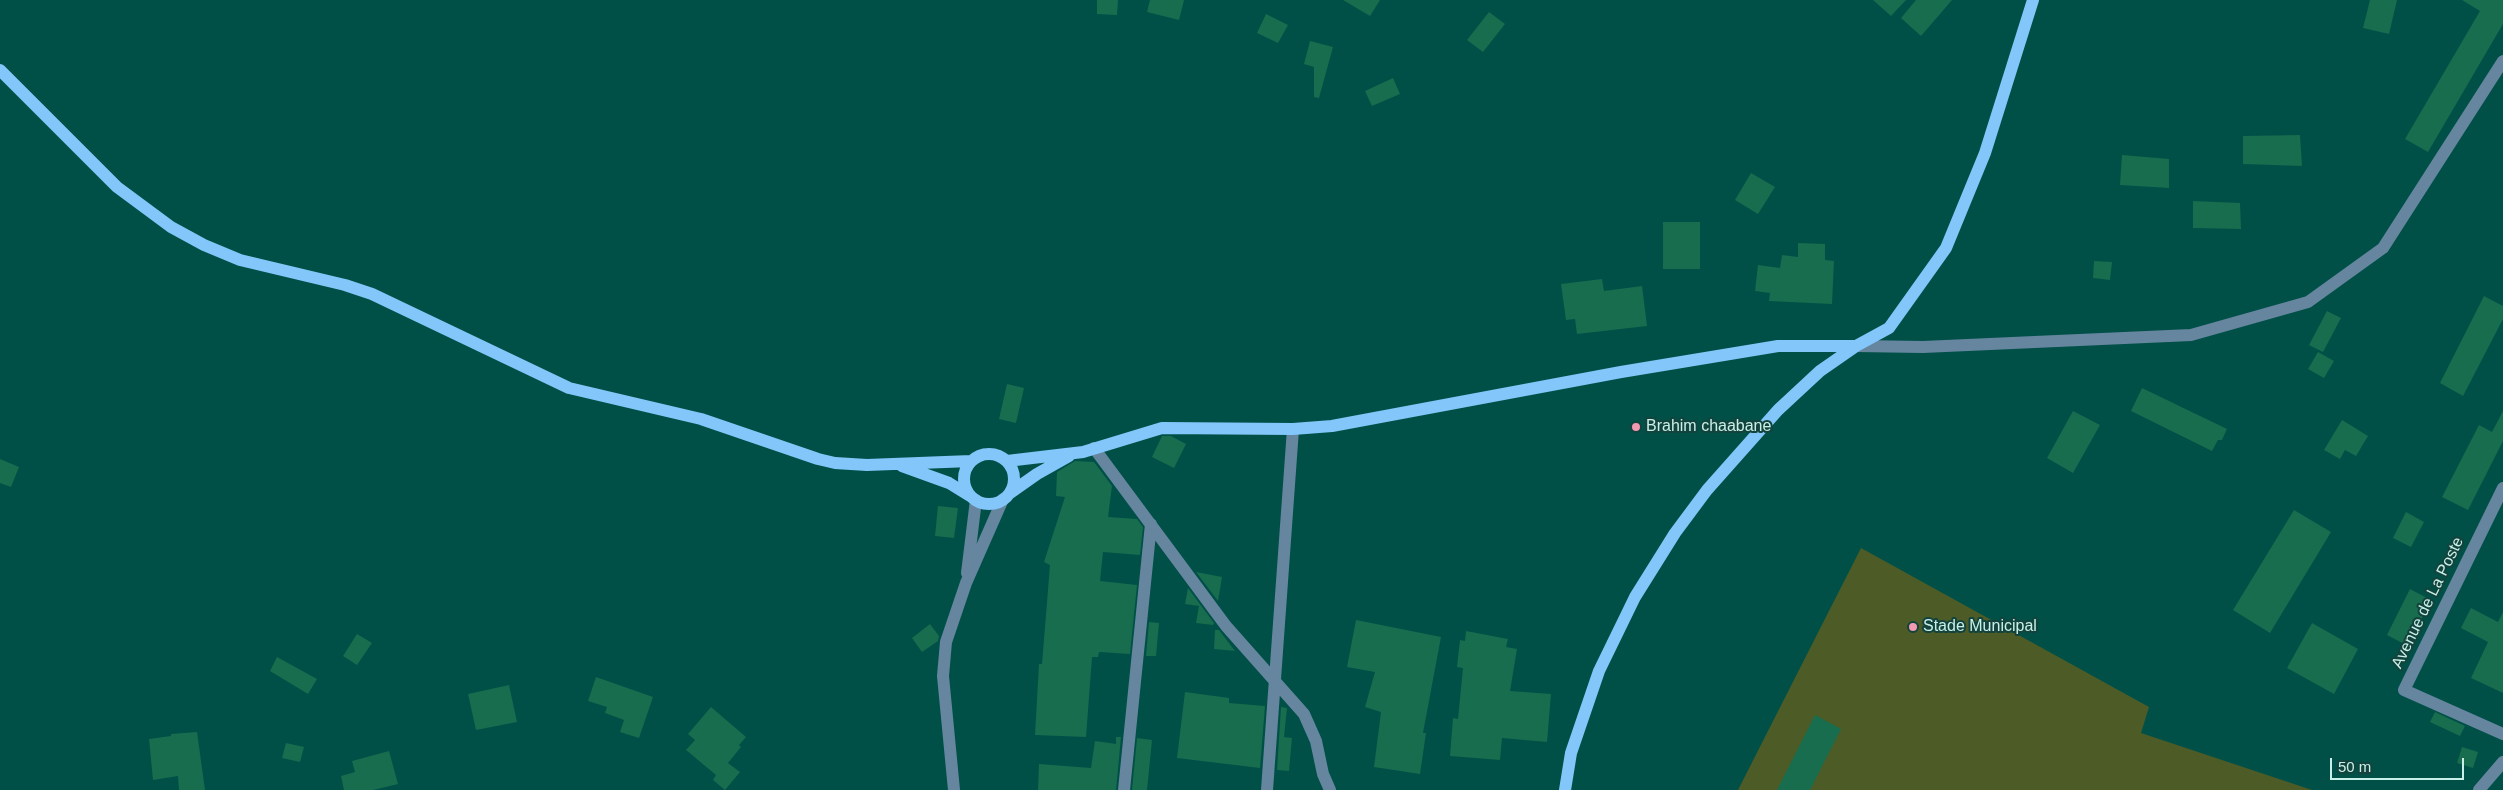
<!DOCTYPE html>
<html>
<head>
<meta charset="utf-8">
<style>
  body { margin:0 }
  #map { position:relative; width:2503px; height:790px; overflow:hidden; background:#005048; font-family:Arial,sans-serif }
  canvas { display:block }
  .scale { position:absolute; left:2330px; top:758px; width:134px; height:22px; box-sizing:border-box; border:2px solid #c8f0e9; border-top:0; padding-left:6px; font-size:15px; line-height:18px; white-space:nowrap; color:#c8f0e9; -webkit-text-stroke:4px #13433c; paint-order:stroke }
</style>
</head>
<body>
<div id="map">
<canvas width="2503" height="790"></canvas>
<div class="scale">50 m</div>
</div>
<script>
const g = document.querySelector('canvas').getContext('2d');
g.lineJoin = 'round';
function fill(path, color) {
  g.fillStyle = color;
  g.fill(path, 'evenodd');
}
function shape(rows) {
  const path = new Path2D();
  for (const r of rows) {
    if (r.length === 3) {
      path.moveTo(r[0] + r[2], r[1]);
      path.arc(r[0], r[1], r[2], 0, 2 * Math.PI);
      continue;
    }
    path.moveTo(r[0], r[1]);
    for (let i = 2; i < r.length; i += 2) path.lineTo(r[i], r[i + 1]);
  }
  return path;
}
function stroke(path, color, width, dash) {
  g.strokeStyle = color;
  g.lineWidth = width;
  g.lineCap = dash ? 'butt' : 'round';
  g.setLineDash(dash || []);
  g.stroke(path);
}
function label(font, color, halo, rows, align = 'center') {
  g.font = font + ' Arial,sans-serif';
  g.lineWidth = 4;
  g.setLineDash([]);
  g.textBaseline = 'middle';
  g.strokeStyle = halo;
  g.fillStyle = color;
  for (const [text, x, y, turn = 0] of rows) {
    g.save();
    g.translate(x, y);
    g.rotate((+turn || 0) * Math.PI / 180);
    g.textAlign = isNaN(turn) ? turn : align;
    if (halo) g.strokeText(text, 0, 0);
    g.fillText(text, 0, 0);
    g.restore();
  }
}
const green = shape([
  [1861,548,2149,707,2141,733,2312,790,1738,790]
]);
const building = shape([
  [1097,0,1118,0,1117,15,1097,14],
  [1150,0,1184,0,1179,20,1147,12],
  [1343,0,1380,0,1370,16],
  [1873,0,1906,0,1891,16],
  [1916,0,1952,0,1921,36,1901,18],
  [2370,0,2397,0,2389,34,2363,28],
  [2462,0,2503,0,2503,24,2428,152,2405,139,2480,11],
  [1489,12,1505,24,1483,52,1467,40],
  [1266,14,1288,25,1278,43,1257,33],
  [1310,41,1333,47,1319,98,1314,97,1314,67,1304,64],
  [1393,78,1400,94,1372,106,1365,91],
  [2300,135,2302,166,2243,164,2243,136],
  [2122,155,2169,159,2169,188,2120,185],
  [1751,173,1775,187,1758,214,1735,200],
  [2193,201,2240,203,2241,229,2193,228],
  [1663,222,1700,222,1700,269,1663,269],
  [1798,243,1825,244,1825,260,1834,261,1832,304,1769,301,1770,293,1755,291,1758,265,1780,268,1782,255,1798,257],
  [2094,261,2112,262,2110,280,2093,278],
  [1602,279,1604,291,1642,286,1647,326,1577,334,1575,319,1566,320,1561,284],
  [2484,296,2503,306,2503,319,2463,396,2440,383],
  [2327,311,2341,318,2323,352,2309,345],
  [2318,352,2334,361,2324,378,2308,369],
  [1007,384,1024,388,1016,423,999,419],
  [2142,388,2227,429,2222,440,2218,440,2212,451,2131,411],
  [2073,411,2100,425,2073,473,2047,458],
  [2503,411,2503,441,2468,510,2442,497,2479,425,2492,432],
  [2342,420,2368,436,2356,456,2345,450,2340,459,2324,450],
  [1162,436,1171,436,1186,444,1174,468,1152,457],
  [0,459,19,467,11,487,0,483],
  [1075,461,1094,462,1112,486,1108,517,1137,519,1143,527,1140,555,1103,552,1100,581,1137,585,1130,654,1099,652,1098,657,1092,657,1086,737,1035,735,1039,664,1042,664,1050,565,1044,562,1065,497,1056,496,1057,472],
  [938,506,958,508,954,538,935,536],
  [2294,510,2331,532,2270,633,2233,610],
  [2406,512,2424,522,2411,547,2393,538],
  [1196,572,1222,577,1218,601],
  [1188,588,1214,623,1213,625,1196,623,1199,606,1185,604],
  [2410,589,2431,600,2408,646,2387,635],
  [2471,608,2498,622,2503,612,2503,693,2471,678,2488,642,2461,628],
  [1356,620,1441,637,1423,733,1426,733,1420,774,1374,767,1381,712,1365,707,1375,672,1347,667],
  [1149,622,1159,623,1156,656,1146,656],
  [2312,623,2358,649,2334,694,2287,668],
  [930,624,939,636,938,641,922,652,912,638],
  [1215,630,1219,630,1235,651,1214,649],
  [1466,631,1508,639,1506,647,1517,649,1510,691,1551,694,1547,742,1502,738,1500,760,1450,756,1453,718,1458,719,1463,668,1457,667,1460,640,1465,641],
  [357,634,372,643,357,665,343,656],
  [277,657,317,679,308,694,270,671],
  [596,677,653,697,639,738,620,732,624,720,605,713,607,707,588,701],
  [509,685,517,722,476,730,468,694],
  [1185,692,1229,698,1229,703,1265,706,1260,768,1177,758],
  [711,707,746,737,739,745,741,747,728,763,740,772,725,790,713,780,716,775,686,750,695,740,688,734],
  [1281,707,1287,708,1284,737,1292,738,1289,771,1277,770],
  [2435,712,2465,726,2460,736,2430,722],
  [1815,715,1841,729,1810,790,1777,790],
  [197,732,205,790,179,790,178,776,153,780,149,739,171,736,171,734],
  [1116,737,1121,737,1116,790,1038,790,1039,764,1091,768,1095,741,1116,744],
  [1137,738,1152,740,1147,790,1132,790],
  [286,743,304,747,300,762,282,758],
  [2462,747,2478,752,2473,768,2457,763],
  [389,751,398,784,373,790,344,790,341,776,355,772,352,761]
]);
const minor = shape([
  [1856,346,1923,347,2191,335,2308,302,2383,248,2503,61],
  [1094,448,1226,626,1304,714,1316,741,1323,774,1330,790],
  [2503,488,2404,690,2503,734],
  [967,573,976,500],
  [954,790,943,676,946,642,966,583,1003,499],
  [1124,790,1151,524],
  [1267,790,1293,429],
  [2479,790,2503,762]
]);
const major = shape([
  [0,70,117,187,171,227,204,245,240,260,345,285,372,294,569,388,701,419,818,459,835,463,867,465,971,461],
  [989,479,25],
  [1007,461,1083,452,1162,428,1293,429,1332,426,1621,372,1778,346,1856,346],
  [902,466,949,483,970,496],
  [1010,493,1037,474,1069,456],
  [1565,790,1571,753,1599,671,1635,597,1675,533,1707,490,1778,410,1820,371,1856,346,1889,328,1946,248,1985,153,2033,0]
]);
const markers = [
  [1636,427,5,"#f19ab1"],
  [1913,627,5,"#f19ab1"]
];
const poiNames = [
  ["Brahim chaabane",1646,427],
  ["Stade Municipal",1923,627]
];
const streetNames = [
  ["Avenue de La Poste",2428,603,-64]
];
fill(green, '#4d5c26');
fill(building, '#176d4d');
stroke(minor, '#6686a0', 12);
stroke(major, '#83c6f9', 12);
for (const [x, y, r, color] of markers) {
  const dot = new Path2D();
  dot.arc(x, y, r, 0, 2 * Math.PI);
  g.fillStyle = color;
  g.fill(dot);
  stroke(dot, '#13433c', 2);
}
label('16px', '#c8f0e9', '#13433c', poiNames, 'left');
label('16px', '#c8f0e9', '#13433c', streetNames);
</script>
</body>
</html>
